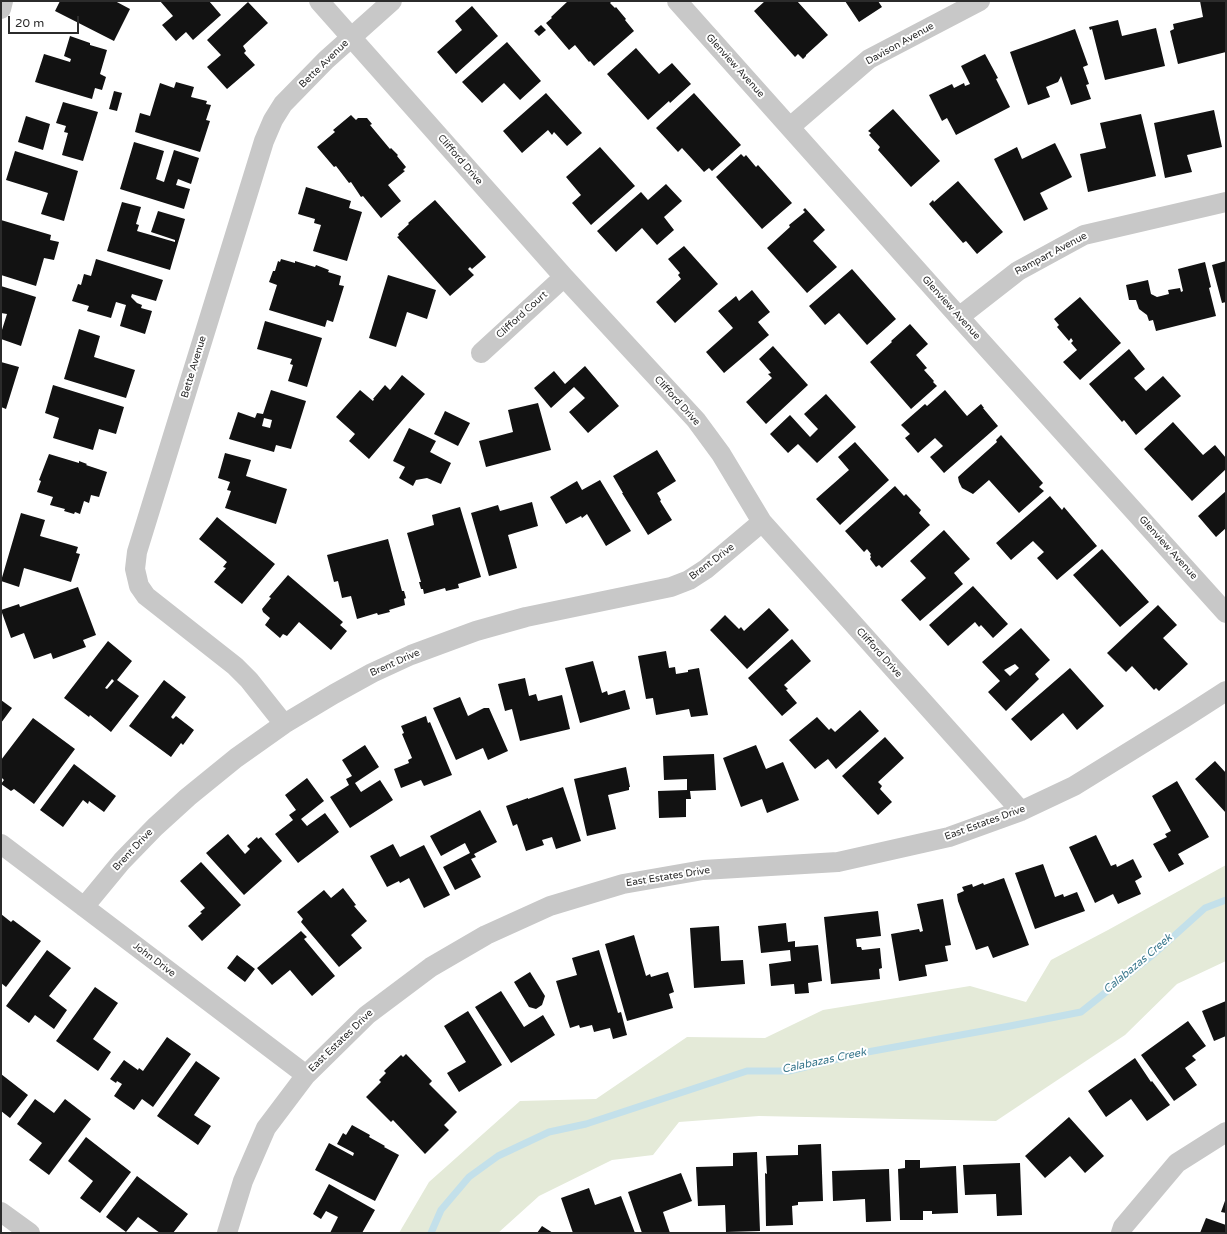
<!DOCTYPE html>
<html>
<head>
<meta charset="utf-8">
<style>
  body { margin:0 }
  #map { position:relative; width:1227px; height:1234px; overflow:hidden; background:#fff; font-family:"Varela Round",sans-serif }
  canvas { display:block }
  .frame { position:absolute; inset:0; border:2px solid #2b2b2b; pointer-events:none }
  .scale { position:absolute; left:8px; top:16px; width:71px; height:18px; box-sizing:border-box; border:2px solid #2b2b2b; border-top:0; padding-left:5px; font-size:12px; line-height:14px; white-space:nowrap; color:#2b2b2b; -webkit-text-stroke:3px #fff; paint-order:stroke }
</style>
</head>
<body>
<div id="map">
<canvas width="1227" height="1234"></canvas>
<div class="frame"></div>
<div class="scale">20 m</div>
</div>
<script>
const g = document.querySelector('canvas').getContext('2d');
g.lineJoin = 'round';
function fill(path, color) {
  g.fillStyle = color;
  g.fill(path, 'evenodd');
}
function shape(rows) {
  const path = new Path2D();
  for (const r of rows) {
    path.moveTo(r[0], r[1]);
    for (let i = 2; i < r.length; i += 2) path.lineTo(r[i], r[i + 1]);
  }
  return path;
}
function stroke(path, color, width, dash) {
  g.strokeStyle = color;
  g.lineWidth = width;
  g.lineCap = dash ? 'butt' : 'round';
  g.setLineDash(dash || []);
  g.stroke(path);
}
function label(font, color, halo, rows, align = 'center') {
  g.font = font + ' "Varela Round",sans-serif';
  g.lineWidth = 4;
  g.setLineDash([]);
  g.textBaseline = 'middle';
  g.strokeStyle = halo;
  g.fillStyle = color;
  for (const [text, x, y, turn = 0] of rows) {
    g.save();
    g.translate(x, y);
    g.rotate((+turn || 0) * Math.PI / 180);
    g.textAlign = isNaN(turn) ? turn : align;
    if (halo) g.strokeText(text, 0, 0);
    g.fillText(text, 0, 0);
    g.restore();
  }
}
const green = shape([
  [1226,865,1226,961,1177,984,1125,1035,996,1121,759,1116,679,1122,653,1155,612,1160,539,1196,498,1233,399,1233,429,1182,520,1101,596,1099,687,1037,765,1038,823,1010,970,986,1026,1002,1051,960,1108,930]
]);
const stream = shape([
  [431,1233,441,1210,469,1177,498,1156,549,1132,586,1124,747,1071,789,1071,862,1053,1010,1026,1081,1012,1155,953,1205,908,1226,900]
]);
const building = shape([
  [60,1,115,1,130,9,114,41,55,11],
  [160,1,191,1,192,2,193,1,209,1,221,15,193,40,186,32,176,41,162,25,173,16],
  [568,1,610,1,611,2,610,3,615,8,616,7,626,19,625,20,634,31,594,66,590,61,589,62,575,45,569,50,546,23,552,18,551,17],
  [765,1,797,1,828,35,806,55,806,56,803,59,798,54,795,57,754,11],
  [845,1,878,1,882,7,859,22],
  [1200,1,1226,1,1226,52,1178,64,1170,31,1174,29,1173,24,1203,17],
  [248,2,268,23,243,46,246,51,244,53,255,65,227,89,207,67,221,55,207,40],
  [472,6,498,36,456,74,437,52,462,30,455,21],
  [1118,20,1122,36,1156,28,1165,66,1105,80,1092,29,1090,30,1089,27],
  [541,25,546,30,539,36,534,31],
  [1075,29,1088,65,1083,67,1089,84,1086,85,1091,99,1071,105,1061,76,1058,82,1046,87,1050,97,1028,105,1010,52],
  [70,36,90,43,90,45,107,50,100,74,106,77,102,90,95,88,92,99,35,82,44,54,70,62,71,59,64,56],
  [507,42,541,81,520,100,504,83,482,103,462,82],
  [636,48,659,74,672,63,691,84,670,103,669,101,648,120,607,74],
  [985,54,998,78,996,79,1010,107,956,135,947,118,942,121,929,95,952,84,954,88,964,83,965,86,970,84,961,66],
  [176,82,194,87,191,97,207,101,206,104,211,105,206,120,210,121,200,152,135,132,140,113,150,116,160,83,174,88],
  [114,91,122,93,117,111,109,109],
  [546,93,582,133,567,146,554,132,552,135,548,130,522,153,503,131],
  [694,93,741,145,712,171,709,168,704,172,682,148,678,152,656,128],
  [63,102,98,112,83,161,62,155,68,133,64,132,66,126,56,123],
  [893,109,940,161,911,187,878,150,880,147,869,135,871,133,868,131],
  [1214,110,1222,147,1187,155,1192,172,1165,178,1154,123],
  [1141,114,1156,176,1088,192,1080,154,1106,148,1100,123],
  [351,115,356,120,358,118,367,118,372,124,370,125,390,149,391,148,398,155,397,156,406,167,403,170,405,171,388,185,401,201,381,218,363,196,361,197,351,182,349,183,336,166,334,167,317,147,335,132,333,130],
  [26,116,50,124,43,150,18,142],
  [134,142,164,151,156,179,164,182,174,150,199,158,191,184,178,179,176,185,190,189,184,209,120,189],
  [1055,143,1072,177,1040,193,1048,209,1024,221,994,159,1017,147,1022,159],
  [600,147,635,186,591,225,572,203,581,195,566,177],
  [15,151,78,171,64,221,41,214,48,193,6,180],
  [741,154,744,157,746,155,756,167,758,165,792,203,762,229,716,177],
  [958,181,1003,232,977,254,966,241,963,243,929,204,933,200,934,202],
  [666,184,682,201,664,217,674,230,657,245,642,228,616,252,597,231,641,192,648,200],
  [306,187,351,201,349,208,362,212,347,261,313,251,321,225,314,223,315,219,298,214],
  [435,200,486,257,472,269,470,267,468,269,474,275,450,296,397,237,399,236,398,234,409,224,408,223],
  [122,202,141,207,136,224,139,225,137,231,175,242,175,240,151,232,158,211,185,219,170,270,107,251],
  [805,208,825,230,813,241,837,267,807,293,767,248,790,227,789,225,805,212,803,210],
  [1,220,51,235,50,240,59,242,54,260,44,258,36,286,1,275],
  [684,246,718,284,675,323,656,302,681,279,678,275,680,273,668,259],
  [96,259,163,280,156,301,132,294,131,297,137,303,142,305,141,308,152,311,145,334,120,326,126,305,116,302,111,318,87,311,89,306,72,301,78,284,81,285,84,274,91,276],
  [281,259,295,263,295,261,315,267,316,265,329,270,328,272,341,276,339,285,344,286,333,322,327,320,325,327,269,310,277,285,269,282,273,271,275,271,278,261,280,262],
  [1226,261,1226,302,1222,303,1212,265],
  [1205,262,1211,287,1209,288,1216,316,1156,331,1153,320,1149,321,1147,315,1139,309,1136,300,1129,300,1126,285,1148,280,1151,294,1157,297,1169,294,1168,290,1180,288,1181,292,1183,291,1178,269],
  [852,269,896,319,867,345,839,313,825,325,809,306],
  [388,275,436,290,427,319,407,312,396,347,369,338],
  [1,286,36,297,21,346,1,339,1,333,7,314,1,313],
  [752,290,770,312,758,322,769,335,724,373,706,352,733,328,718,311,736,296,739,301],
  [1080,297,1121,343,1080,380,1063,362,1077,350,1071,343,1073,341,1071,338,1069,341,1057,327,1059,325,1054,319],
  [265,321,322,338,307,387,288,381,293,365,290,364,292,359,257,349],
  [910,324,928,344,916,355,927,368,924,370,934,381,933,382,937,386,911,409,870,362,892,342,891,341],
  [79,329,100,336,94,357,135,370,126,398,64,379],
  [773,346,808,385,766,424,746,402,772,378,768,374,771,373,759,359],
  [1129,349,1145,369,1134,378,1146,391,1163,376,1181,396,1136,435,1124,420,1122,422,1089,384],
  [1,362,19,367,6,409,1,407],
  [585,366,619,406,588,433,569,412,585,398,574,387,551,408,534,388,554,371,565,384],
  [402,375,425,394,369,459,349,441,355,434,336,417,360,390,373,401,374,399,373,399,385,385,390,390],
  [53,385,124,407,116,434,99,429,93,450,53,438,59,418,45,413],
  [271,390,306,401,291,449,276,445,274,452,229,439,238,412,255,418,257,413,263,414],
  [264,418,272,420,270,428,262,426],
  [945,390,967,416,981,404,984,408,983,408,998,426,944,473,930,457,943,446,935,438,918,453,905,438,910,434,901,425,925,404,927,406],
  [826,394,856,427,817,463,798,444,788,453,770,434,790,415,810,437,818,429,804,414],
  [538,403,551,450,486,467,479,441,513,432,508,410],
  [445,411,470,423,458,446,434,434],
  [1173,422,1203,455,1215,445,1226,458,1226,469,1192,501,1144,449],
  [409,428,436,441,430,452,451,463,441,484,427,478,416,480,413,486,399,478,405,467,393,461],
  [1001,435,1043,483,1039,487,1044,491,1019,513,989,480,973,494,962,488,959,482,958,477,997,442,996,440],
  [855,442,889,480,840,525,816,499,849,470,838,457],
  [657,450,676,481,657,493,661,500,660,501,672,520,648,535,622,493,623,493,613,476],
  [225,453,251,460,246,476,287,489,276,524,225,508,231,491,227,490,230,482,218,478],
  [49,454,79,463,79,461,87,464,86,465,107,472,99,497,91,495,89,503,84,501,80,514,75,512,74,514,64,511,65,509,50,505,53,497,37,492,41,481,39,480],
  [600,480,631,531,606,546,587,514,582,518,581,516,566,524,550,497,577,481,582,490],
  [895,486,904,496,906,494,921,510,919,513,930,525,882,568,879,565,876,567,870,559,871,557,870,555,871,554,867,549,864,552,845,531],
  [1226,491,1226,528,1216,537,1198,516],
  [1050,496,1062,510,1064,507,1097,546,1057,580,1037,558,1044,552,1033,541,1011,560,996,543],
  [532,502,538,526,508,535,517,568,489,576,471,513,498,505,500,511],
  [460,507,481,577,458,584,459,588,446,591,445,588,424,594,423,589,421,589,419,582,421,582,407,533,434,525,432,515],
  [21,513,45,520,40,536,78,547,76,553,80,554,71,582,24,568,19,587,1,581],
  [217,517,275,564,242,604,214,582,226,568,223,567,227,562,199,539],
  [944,530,970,559,954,573,963,584,920,621,901,600,926,578,910,561],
  [388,539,402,591,404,591,406,598,404,599,405,605,389,610,390,612,378,615,377,613,357,619,351,596,342,598,338,581,334,582,327,555],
  [1102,549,1149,602,1120,627,1073,575],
  [288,575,343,622,340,625,347,631,331,650,299,622,287,636,283,634,280,638,265,625,270,618,263,612,262,609,271,598,269,597],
  [973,586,1008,624,993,638,981,625,979,627,975,622,948,646,929,625],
  [78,587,96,635,83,640,86,647,53,659,51,653,34,659,24,633,11,638,1,610,19,604,20,607],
  [1158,605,1177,625,1163,638,1188,664,1159,691,1156,688,1154,690,1132,666,1126,672,1107,653],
  [769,608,789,630,747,669,710,630,725,615,739,629,741,627,744,631],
  [1021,628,1050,660,1035,674,1039,679,1006,711,988,692,1000,681,982,662],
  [1015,664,1019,668,1010,676,1004,670],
  [792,639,811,661,784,685,788,689,786,690,797,703,782,716,748,678],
  [108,641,132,661,117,680,139,696,111,732,90,715,89,717,64,698],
  [112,679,114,681,107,689,105,688],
  [666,651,669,668,675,667,676,674,688,672,688,670,699,668,708,715,691,717,689,709,656,715,653,698,646,699,638,656],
  [593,661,602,693,607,691,608,695,625,690,630,709,580,723,565,668],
  [1070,668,1104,706,1077,730,1063,713,1031,741,1011,719],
  [525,678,529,696,536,694,538,701,562,695,570,729,520,741,512,709,505,711,498,684],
  [164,680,186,697,171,717,173,719,176,716,194,730,183,745,181,743,171,757,129,726],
  [460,697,468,716,484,708,489,708,508,751,488,760,483,748,456,760,433,708],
  [1,700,12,708,1,723],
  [860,710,879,731,836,769,828,759,815,769,789,740,817,717,829,730,831,728,835,732],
  [426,716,428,723,430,722,452,775,424,786,421,780,401,788,394,769,409,763,408,760,412,758,402,734,404,733,401,726],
  [33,718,75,749,34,804,14,789,11,791,1,784,4,780,1,777,1,760],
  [885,737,904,758,878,782,882,786,880,789,892,802,878,815,842,776],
  [365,745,379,767,355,783,361,792,380,780,393,800,350,828,330,797,349,785,346,779,352,776,342,760],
  [756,745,766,769,783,762,799,800,767,813,762,799,741,807,723,758],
  [714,754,716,790,690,791,691,799,686,799,686,817,659,818,658,791,687,790,687,779,664,780,663,756],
  [1215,761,1226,773,1226,813,1195,779],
  [74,764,116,796,104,812,89,801,88,804,83,800,63,827,40,810],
  [626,767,630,787,629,787,629,790,608,795,616,829,587,836,574,779],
  [307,778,324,801,301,819,307,826,325,813,339,832,298,863,275,834,293,820,289,815,296,810,285,795],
  [1177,781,1209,837,1178,854,1184,864,1169,872,1153,844,1167,837,1165,834,1171,831,1152,796],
  [563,787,581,841,556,849,552,837,542,840,544,845,526,851,517,824,513,826,506,806,528,798,528,799],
  [480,810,497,842,474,854,476,857,471,859,481,877,455,890,443,867,470,853,465,843,441,856,430,836],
  [228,834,245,854,250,849,247,846,257,837,258,839,261,837,282,861,244,895,206,853],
  [1096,835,1111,866,1116,864,1117,867,1133,859,1142,877,1135,881,1141,894,1118,904,1113,894,1095,903,1069,847],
  [393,844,400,857,424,845,450,895,424,908,409,878,400,883,399,881,387,887,370,856],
  [201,862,241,905,202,941,188,926,202,913,200,912,205,908,180,881],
  [1043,864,1055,897,1063,894,1064,897,1077,892,1085,911,1035,929,1015,873],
  [1004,878,1029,945,993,958,988,946,976,950,958,901,957,894,964,891,962,887,972,884,973,887,983,883,984,885],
  [343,888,356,905,354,906,367,921,351,935,362,948,339,967,301,922,303,919,297,912,324,890,331,898],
  [943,899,951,945,945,946,948,961,925,965,927,976,899,981,891,934,919,929,920,932,923,931,917,904],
  [878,911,881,936,856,939,857,947,861,947,862,950,880,948,882,968,879,969,880,979,831,984,824,917],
  [1,914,11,922,13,920,41,941,6,987,1,983],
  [786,923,788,942,795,941,795,947,818,945,822,981,808,983,809,993,795,994,794,984,771,986,769,964,791,961,790,950,761,953,758,926],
  [719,926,721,961,743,960,745,984,694,988,690,928],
  [301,931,307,937,304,939,335,976,312,996,290,970,272,985,257,968],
  [634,935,646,976,650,974,651,977,668,972,674,992,669,994,673,1008,627,1021,605,944],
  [47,950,71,968,49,996,67,1010,54,1029,35,1015,29,1023,6,1006],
  [599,950,618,1013,621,1012,627,1035,613,1039,610,1028,594,1032,592,1025,580,1028,579,1025,570,1028,556,981,577,975,572,958],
  [237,955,255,969,245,982,227,968],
  [530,972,545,996,542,1005,536,1009,529,1007,514,982],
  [95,987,118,1003,93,1039,111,1052,98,1071,56,1041],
  [501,991,524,1027,543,1015,555,1035,511,1063,475,1007],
  [1226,1001,1226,1036,1214,1041,1202,1011],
  [468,1011,502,1065,459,1092,447,1073,466,1062,444,1026],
  [1188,1021,1206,1046,1192,1056,1196,1060,1185,1068,1197,1085,1174,1101,1141,1055],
  [167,1037,191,1054,153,1107,142,1099,134,1110,114,1096,122,1084,117,1081,116,1083,110,1079,124,1060,138,1070,139,1068,143,1071],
  [406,1054,432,1081,429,1084,457,1112,444,1125,449,1130,425,1154,393,1120,391,1122,366,1097,381,1082,379,1080,386,1073,384,1071,401,1055,403,1057],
  [1135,1058,1151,1082,1152,1081,1170,1105,1147,1121,1131,1099,1106,1117,1088,1091],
  [196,1061,220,1078,194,1115,211,1126,198,1145,157,1116],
  [1,1074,28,1095,10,1118,1,1111],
  [35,1099,54,1113,65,1099,91,1119,49,1175,29,1160,42,1143,17,1124],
  [1069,1117,1104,1156,1085,1173,1070,1156,1045,1178,1025,1156],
  [352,1125,370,1135,369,1137,385,1146,384,1147,399,1155,375,1201,315,1170,329,1143,353,1156,354,1153,337,1144,343,1133,346,1135],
  [86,1137,131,1172,100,1213,80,1198,93,1181,68,1161],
  [821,1144,823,1201,798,1202,798,1205,792,1206,793,1225,766,1226,765,1173,767,1174,766,1156,798,1155,798,1145],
  [757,1152,760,1231,726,1232,725,1205,698,1206,696,1167,733,1166,733,1153],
  [905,1160,920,1160,920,1168,956,1166,958,1213,932,1214,932,1211,923,1211,923,1220,900,1220,898,1169,905,1168],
  [1020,1163,1022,1215,997,1216,996,1194,965,1195,963,1165],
  [889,1169,891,1221,866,1222,865,1199,833,1201,832,1171],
  [681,1173,692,1201,663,1212,670,1233,642,1233,628,1192],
  [137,1176,188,1214,173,1233,160,1233,138,1217,126,1232,106,1217],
  [329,1184,375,1210,362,1233,330,1233,338,1217,326,1211,321,1219,313,1214],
  [589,1188,595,1205,621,1196,635,1233,608,1233,608,1232,605,1233,573,1233,561,1198],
  [1226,1198,1226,1213,1221,1212],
  [1206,1218,1226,1225,1226,1233,1200,1233],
  [542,1226,553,1233,537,1233]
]);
const street = shape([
  [319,1,564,277,696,420,721,454,762,522,1021,811],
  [677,1,959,317,1226,613],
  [1,9,3,1],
  [790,127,869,59,980,1],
  [959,317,1018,271,1084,235,1226,202],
  [481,353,564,277],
  [284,724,249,680,235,666,146,596,139,586,135,569,137,552,264,141,273,120,283,104,326,60,392,1],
  [1,844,306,1075],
  [84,907,122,861,155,827,188,797,236,758,284,724,334,694,372,673,411,655,476,631,526,617,671,587,689,580,706,569,762,522],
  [1,1212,30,1233],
  [227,1233,243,1181,266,1128,306,1075,367,1015,431,967,486,935,550,906,623,884,703,870,838,862,949,837,1021,811,1074,786,1184,718,1226,691],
  [1121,1233,1123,1227,1177,1163,1226,1132]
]);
const streetNames = [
  ["Davison Avenue",900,44,-29],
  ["Bette Avenue",324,64,-44],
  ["Glenview Avenue",735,66,48],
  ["Clifford Drive",460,160,49],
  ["Rampart Avenue",1051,254,-28],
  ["Glenview Avenue",951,308,48],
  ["Clifford Court",522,315,-42],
  ["Bette Avenue",194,367,-73],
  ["Clifford Drive",677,401,48],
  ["Glenview Avenue",1168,548,48],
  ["Brent Drive",712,562,-37],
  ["Clifford Drive",879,653,48],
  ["Brent Drive",395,663,-24],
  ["East Estates Drive",985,823,-20],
  ["Brent Drive",133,850,-47],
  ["East Estates Drive",668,877,-9],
  ["John Drive",154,960,37],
  ["East Estates Drive",341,1041,-44]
];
const waterNames = [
  ["Calabazas Creek",1138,964,-40],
  ["Calabazas Creek",824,1061,-12]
];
fill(green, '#e4ead8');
stroke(stream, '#c3e0ea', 7);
fill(building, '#121212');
stroke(street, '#c8c8c8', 20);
label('10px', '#2b2b2b', '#fff', streetNames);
label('italic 11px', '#3a788d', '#fff', waterNames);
</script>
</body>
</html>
